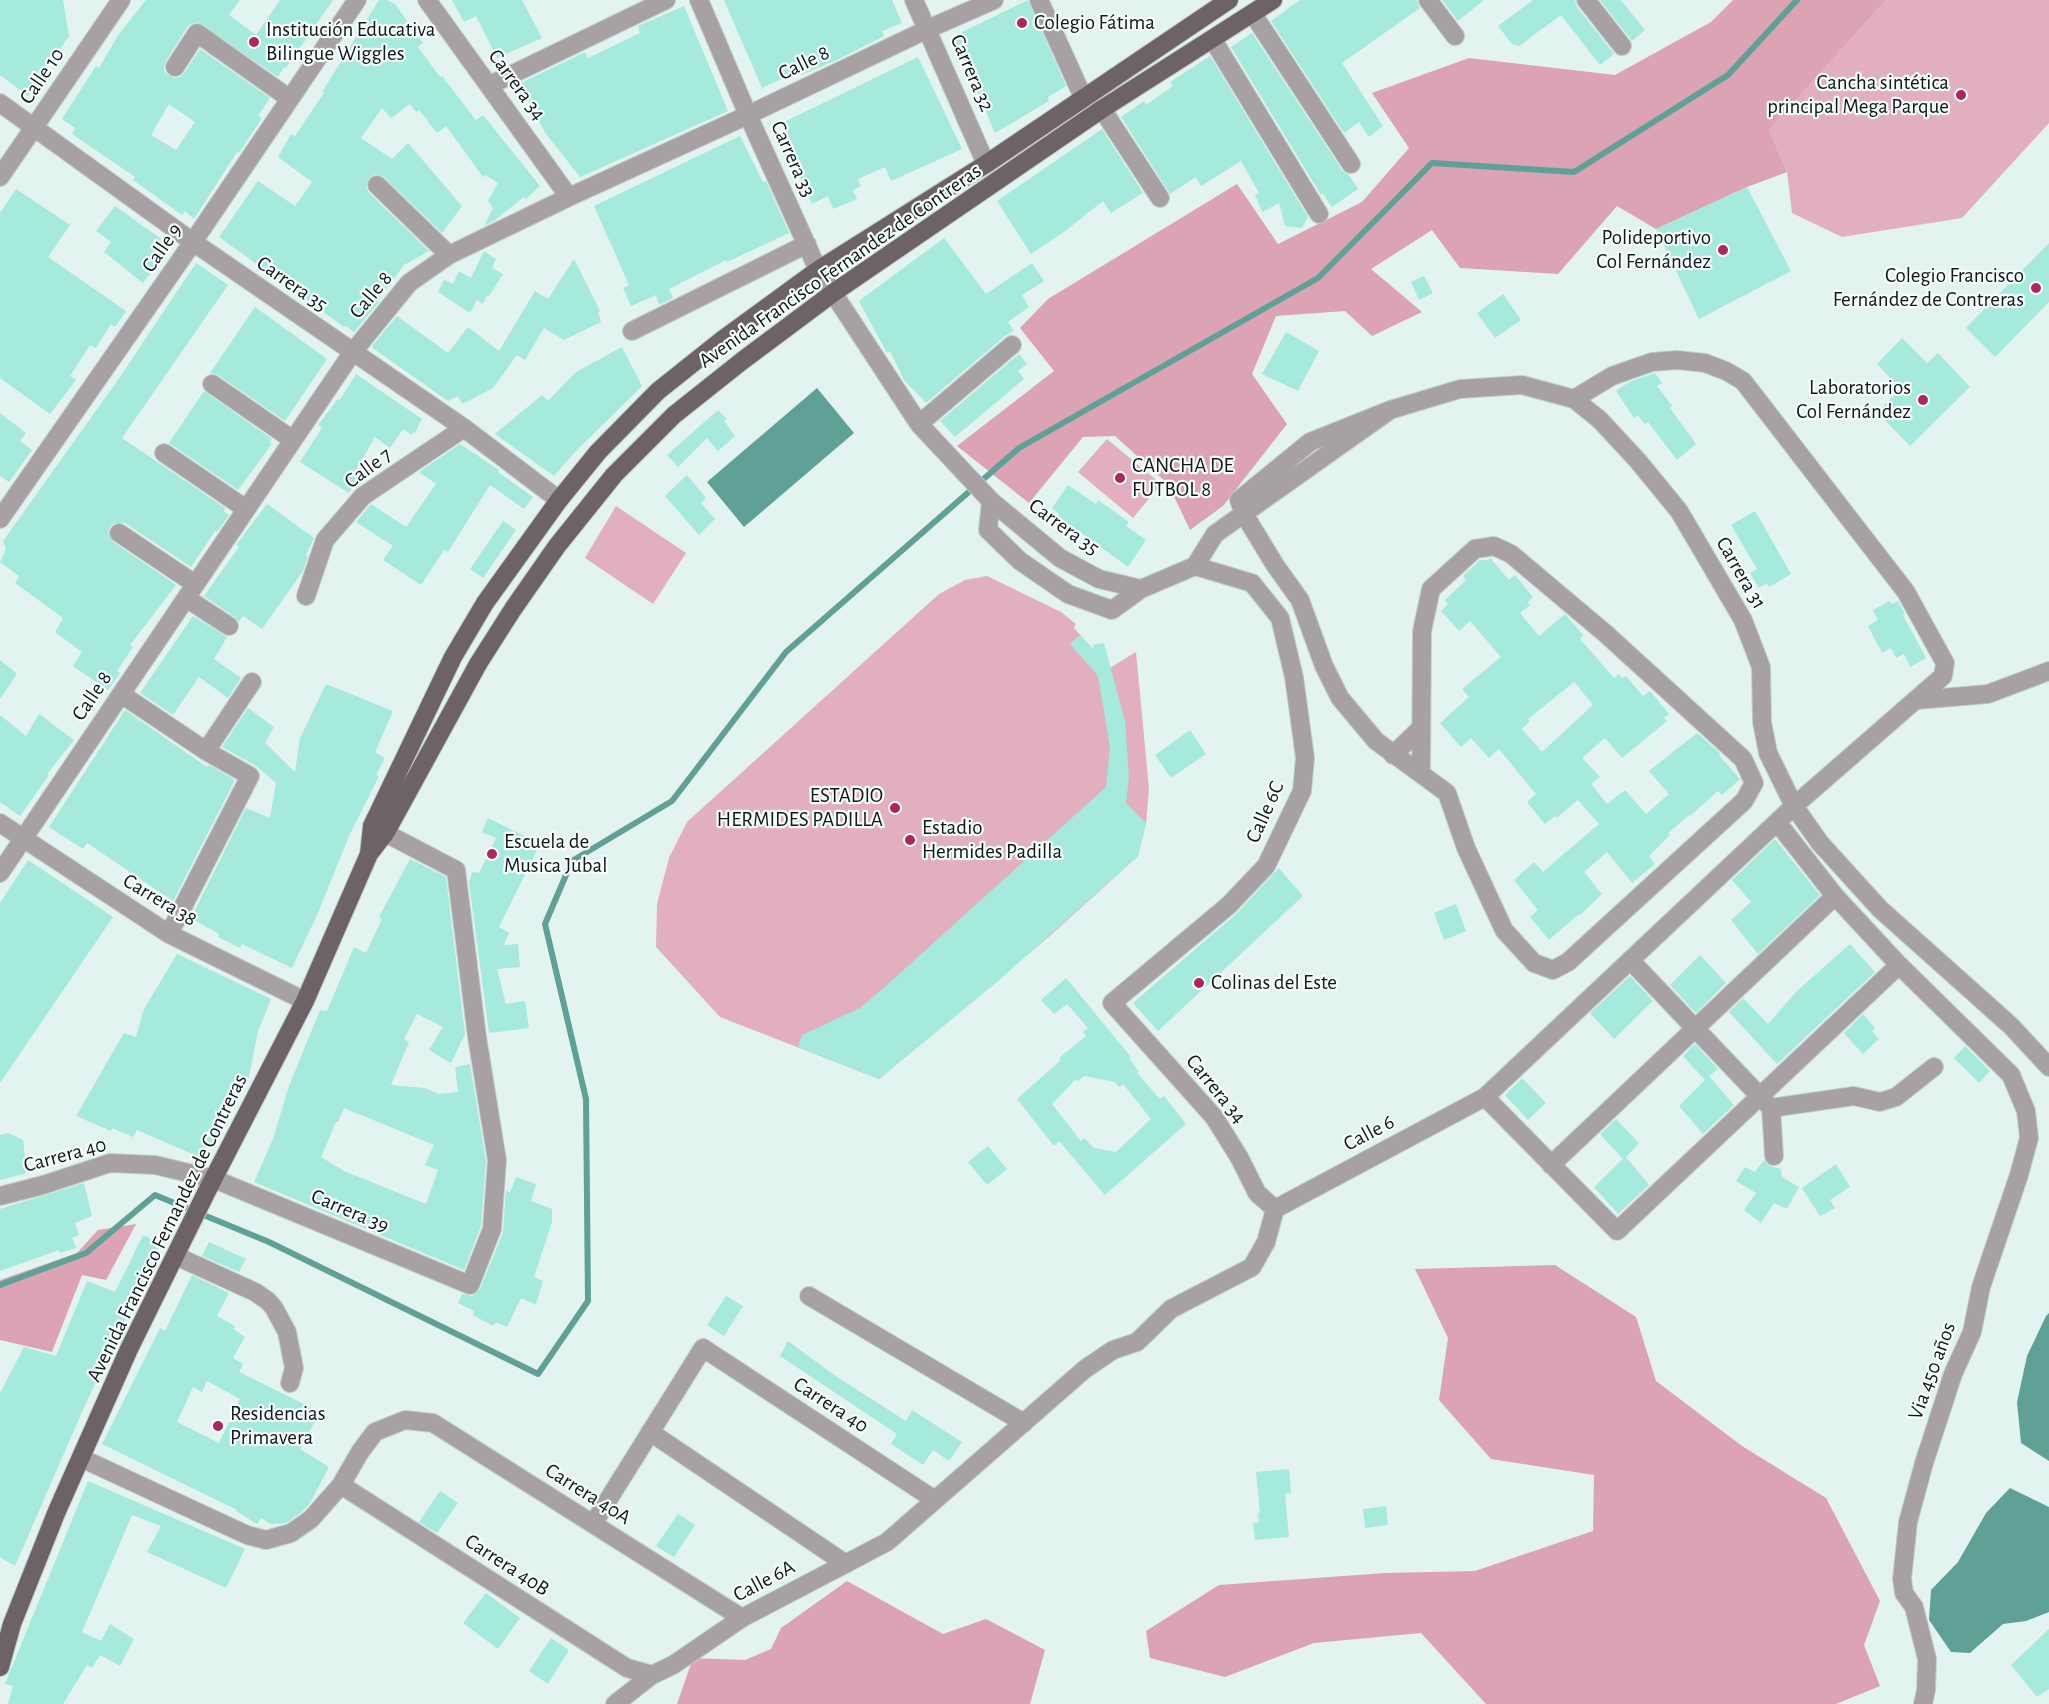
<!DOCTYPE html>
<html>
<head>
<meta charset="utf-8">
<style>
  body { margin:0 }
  canvas { display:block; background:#e3f3ef }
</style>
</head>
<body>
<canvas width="2049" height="1704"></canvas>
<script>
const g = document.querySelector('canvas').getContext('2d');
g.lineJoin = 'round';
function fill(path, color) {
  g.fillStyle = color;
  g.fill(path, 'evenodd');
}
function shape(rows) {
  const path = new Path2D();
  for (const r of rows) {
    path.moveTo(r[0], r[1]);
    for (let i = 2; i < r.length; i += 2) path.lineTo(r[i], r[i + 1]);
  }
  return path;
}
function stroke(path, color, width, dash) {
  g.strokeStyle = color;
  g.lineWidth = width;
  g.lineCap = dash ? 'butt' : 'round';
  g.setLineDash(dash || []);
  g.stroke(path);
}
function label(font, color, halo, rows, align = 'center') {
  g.font = font + ' "Alegreya Sans",sans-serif';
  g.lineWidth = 4.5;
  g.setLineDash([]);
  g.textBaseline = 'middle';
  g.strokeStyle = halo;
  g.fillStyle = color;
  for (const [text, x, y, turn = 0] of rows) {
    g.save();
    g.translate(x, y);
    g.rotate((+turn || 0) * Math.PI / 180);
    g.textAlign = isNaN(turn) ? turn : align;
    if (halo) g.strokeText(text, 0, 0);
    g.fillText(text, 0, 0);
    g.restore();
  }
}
const green = shape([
  [1886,0,2049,0,2049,123,1962,218,1842,237,1792,213,1787,172,1769,130],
  [1107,439,1161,484,1133,518,1078,472],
  [616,506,686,553,653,604,585,558],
  [987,576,1061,612,1076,624,1074,628,1110,668,1136,652,1149,789,1146,823,1138,856,1052,934,879,1079,720,1017,656,947,657,904,669,858,687,822,939,594,965,580]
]);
const forest = shape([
  [1733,0,1886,0,1769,130,1787,172,1747,187,1656,229,1617,206,1558,274,1460,268,1432,230,1371,269,1422,312,1372,336,1345,311,1276,316,1252,374,1287,424,1223,506,1190,530,1168,484,1115,436,1083,437,1029,503,957,446,1054,371,1020,328,1048,299,1237,184,1278,244,1362,202,1409,148,1372,93,1469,58,1615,75,1711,22],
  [136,1224,106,1280,82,1275,52,1352,0,1340,0,1280,77,1253,98,1230],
  [1555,1265,1636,1317,1656,1381,1742,1446,1826,1498,1880,1601,1864,1645,1880,1686,1836,1704,1486,1704,1421,1633,1314,1643,1225,1677,1150,1658,1146,1631,1219,1585,1385,1573,1475,1571,1593,1531,1594,1475,1491,1459,1439,1400,1448,1338,1415,1269],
  [847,1581,943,1634,986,1619,1045,1650,1030,1704,677,1704,693,1658,745,1660,771,1649,781,1628]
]);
const water = shape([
  [817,388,854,433,744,527,707,482],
  [2049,1313,2049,1461,2021,1443,2017,1402,2027,1356,2046,1316],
  [2010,1488,2049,1507,2049,1612,2026,1621,2003,1624,1970,1653,1951,1652,1929,1620,1931,1590,1958,1562,1986,1513]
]);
const stream = shape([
  [0,1285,86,1253,155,1195,269,1242,538,1374,588,1301,586,1099,545,924,572,861,672,801,786,652,1019,448,1318,278,1432,163,1574,172,1728,75,1797,0]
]);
const building = shape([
  [0,0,63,0,69,36,28,96,0,75],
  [146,0,240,0,229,15,256,35,280,0,333,0,286,68,284,67,278,77,198,22,193,23,188,26,166,61,164,67,165,73,174,78,180,77,184,73,200,49,270,98,258,116,262,118,239,153,237,152,194,219,185,211,182,215,133,180,135,177,72,134,75,128,62,119,96,66,99,68,119,34],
  [169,104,195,122,176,150,151,135],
  [379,0,387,0,395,4,423,43,418,47,440,77,442,76,476,120,483,115,540,186,526,199,524,197,495,220,484,226,493,208,488,201,498,183,485,175,483,177,446,126,437,133,419,110,416,112,410,104,391,118,382,108,361,138,392,159,408,143,462,206,442,233,384,177,375,174,369,178,366,187,369,193,429,251,404,265,377,302,379,302,354,332,346,326,344,327,219,237,258,181,295,206,312,182,278,157,291,134,295,136,324,93,322,92],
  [452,0,522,0,542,38,497,58,476,16,464,22],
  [724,0,892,0,902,23,882,31,884,36,837,60,801,75,799,71,762,88],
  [1028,0,1066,86,1048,97,1049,101,995,133,954,36],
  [1300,0,1417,0,1420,8,1342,63,1383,126,1369,137,1359,122,1344,133,1271,21],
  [1442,0,1484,0,1458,21],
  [1533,0,1575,0,1577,7,1614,54,1600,65,1561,15,1519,46,1512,44,1498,26],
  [1600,0,1621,0,1645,30,1632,41],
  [684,6,728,111,580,177,546,134,534,113,521,83,585,52,588,58,640,33,638,26],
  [1252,33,1342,170,1349,175,1358,189,1332,207,1322,193,1321,195,1231,47],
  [1210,56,1308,217,1302,228,1285,226,1279,203,1262,212,1255,195,1259,193,1241,161,1201,186,1196,177,1170,194,1121,117,1144,101,1146,105,1173,86,1170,82],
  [918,57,962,149,891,181,885,167,858,179,861,186,853,190,857,199,833,209,828,196,812,204,791,158,797,156,782,123],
  [1102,129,1143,193,1111,213,1103,201,1064,232,1031,254,997,201],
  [740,136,763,182,766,181,789,233,727,262,726,260,669,289,673,298,659,305,656,295,631,306,623,288,629,285,594,206],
  [1747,187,1791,271,1699,319,1656,229],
  [16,189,70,225,48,257,126,311,115,327,111,324,96,348,90,345,70,376,76,380,50,414,0,378,0,213],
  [115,206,171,246,143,283,104,252,111,242,96,231],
  [944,238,986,294,1032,263,1044,281,1022,295,1029,307,1008,322,1014,331,1005,336,926,403,904,380,890,351,887,353,859,301],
  [2049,243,2049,302,1995,357,1966,328],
  [484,251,496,259,492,268,503,274,489,296,487,295,483,304,477,300,470,313,438,292,444,280,453,284,459,271,471,278],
  [574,259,600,311,598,312,601,322,564,340,544,328,525,360,517,355,493,388,462,404,458,396,448,401,374,349,372,346,397,316,448,353,468,327,499,351,535,291,548,299],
  [196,263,228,285,122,438,225,508,224,511,229,515,217,532,215,531,191,567,125,523,115,523,110,526,108,533,113,542,176,585,130,645,133,647,117,671,120,673,108,690,73,666,82,652,55,632,63,618,15,583,19,576,0,562,6,549,3,541,120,377],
  [1424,276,1433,293,1419,300,1411,282],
  [1503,294,1521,320,1495,338,1477,313],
  [255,307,327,359,285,421,218,375,210,373],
  [1286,332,1319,351,1298,391,1262,374],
  [1902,338,1927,363,1938,353,1970,387,1910,446,1877,412,1901,389,1877,364],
  [622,347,642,386,574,453,554,476,495,434,542,395,548,401,576,372],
  [1019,354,1027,364,1018,371,1024,379,955,437,940,421],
  [1655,373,1662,383,1657,386,1672,406,1670,408,1696,444,1677,460,1648,422,1645,424,1638,415,1634,418,1616,391,1629,382],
  [356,374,422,419,415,433,414,432,411,435,403,429,390,448,375,437,356,470,361,473,349,493,300,462,322,428,318,425,338,399,340,400],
  [204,391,272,439,270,442,272,444,238,490,169,443],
  [718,410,727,419,724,421,735,436,718,451,707,438,678,467,667,455],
  [0,413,26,433,20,441,32,450,9,482,0,476],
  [460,444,499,470,498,472,533,497,524,509,490,485,448,552,444,550,421,585,383,560,393,546,356,522,371,504,406,527,436,484,419,472],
  [687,475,706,498,701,503,715,519,699,535,665,496],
  [1068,485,1096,504,1098,500,1129,522,1126,526,1146,540,1128,567,1058,516,1059,514,1052,508],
  [267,504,314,538,306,555,308,556,303,571,262,629,243,616,239,622,235,617,204,596,239,547,236,545],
  [1755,511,1791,574,1769,587,1767,583,1759,588,1750,573,1757,569,1731,525],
  [503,521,516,530,483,578,470,569],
  [1490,558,1509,580,1515,575,1533,597,1528,602,1530,605,1520,613,1539,636,1565,614,1583,635,1580,639,1614,678,1619,674,1622,678,1626,676,1643,696,1650,691,1669,714,1664,718,1667,721,1622,758,1605,738,1582,758,1600,777,1591,784,1607,804,1625,790,1646,814,1669,794,1649,771,1697,733,1720,753,1719,755,1740,779,1722,795,1718,791,1690,816,1689,815,1668,833,1670,835,1649,856,1655,864,1632,883,1607,852,1584,872,1602,894,1580,915,1579,914,1549,940,1530,917,1538,910,1514,880,1534,862,1543,872,1599,824,1578,800,1556,818,1555,816,1545,824,1527,802,1536,794,1499,749,1489,758,1471,738,1461,747,1440,723,1469,697,1462,689,1501,657,1470,621,1459,631,1441,611,1448,604,1445,600,1466,580,1463,576,1480,560,1488,560],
  [1574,682,1593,705,1542,752,1522,729,1530,721,1528,719],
  [1890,601,1892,604,1898,601,1905,614,1903,615,1926,658,1910,667,1904,654,1896,658,1891,648,1882,653,1868,626,1878,620,1873,610],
  [193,616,227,637,214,659,241,678,228,698,199,677,173,715,140,693],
  [1080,635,1094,650,1093,645,1104,643,1125,721,1129,777,1126,803,1146,823,1138,856,997,982,879,1079,798,1047,802,1035,860,1008,888,984,1106,787,1110,747,1098,676,1070,644],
  [0,660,17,674,0,699],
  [326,684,393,711,375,752,385,758,376,775,379,776,350,834,317,915,292,968,242,944,240,948,218,937,219,934,191,918,246,808,270,818,276,783,256,766,222,747,248,708,274,727,265,743,295,772,300,738],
  [125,710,207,767,209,765,235,780,173,901,87,843,83,849,49,827],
  [39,714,74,740,47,774,49,775,20,816,0,802,0,715,26,736],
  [1190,730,1206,754,1171,778,1155,755],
  [488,818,540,844,499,927,509,933,504,945,518,944,520,967,497,969,506,1004,525,1001,529,1028,489,1033,469,882,472,872,479,873,496,838,482,832],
  [1775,839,1820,895,1758,954,1731,920,1751,902,1732,880],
  [410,859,446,877,465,1034,451,1063,429,1050,443,1027,417,1014,404,1039,409,1042,391,1085,425,1088,439,1094,458,1092,455,1067,470,1064,486,1161,481,1226,464,1270,254,1182,273,1139,289,1086,320,1010,327,1011,354,947,366,953,382,919,379,917],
  [344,1108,434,1145,425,1165,438,1170,426,1204,344,1171,321,1157,336,1122,338,1122],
  [28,860,113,917,0,1083,0,903],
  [1279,868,1303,896,1158,1031,1133,1003,1236,914],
  [1456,904,1466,931,1444,940,1434,913],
  [1850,944,1875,972,1777,1064,1729,1012,1743,998,1768,1024,1797,991],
  [177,954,271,999,258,1031,249,1077,236,1102,229,1099,213,1142,202,1158,137,1130,133,1137,112,1128,111,1131,76,1116,124,1033,136,1037,144,1009],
  [1700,955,1726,983,1696,1013,1670,985],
  [1630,976,1653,1001,1614,1039,1590,1013],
  [1066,978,1131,1057,1129,1058,1139,1072,1137,1073,1160,1099,1164,1096,1186,1124,1105,1195,1059,1141,1054,1146,1017,1099,1061,1060,1059,1058,1086,1036,1083,1032,1088,1028,1067,1004,1054,1014,1041,1000],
  [1084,1076,1115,1082,1119,1087,1123,1084,1151,1119,1116,1152,1094,1148,1084,1138,1081,1141,1052,1104,1076,1079,1078,1081],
  [1863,1014,1875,1028,1872,1031,1879,1039,1863,1054,1844,1033],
  [1695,1044,1718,1069,1709,1076,1734,1105,1703,1134,1679,1106,1705,1080,1683,1056],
  [1965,1046,1990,1071,1979,1083,1954,1058],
  [1522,1078,1546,1103,1528,1120,1505,1095],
  [1616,1119,1639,1143,1626,1157,1649,1185,1618,1214,1594,1187,1623,1159,1600,1134],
  [8,1133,23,1140,27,1173,0,1180,0,1135],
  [988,1146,1007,1169,987,1185,968,1162],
  [1764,1160,1770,1166,1781,1169,1782,1177,1799,1187,1787,1209,1774,1203,1761,1223,1744,1210,1756,1193,1736,1181,1745,1167,1755,1172],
  [1836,1164,1850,1187,1830,1200,1835,1208,1820,1216,1802,1188],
  [516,1177,536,1184,531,1201,552,1209,552,1222,534,1277,543,1281,536,1305,521,1298,507,1327,496,1322,493,1326,473,1315,474,1311,458,1303,462,1294,472,1296,480,1289,503,1233,506,1190,510,1193],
  [84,1183,92,1216,75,1223,79,1235,72,1238,76,1248,60,1253,59,1250,0,1271,0,1209],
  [143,1235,160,1244,82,1412,15,1566,0,1557,0,1393,24,1347,56,1356,87,1281,115,1292],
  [209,1242,246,1259,239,1272,202,1256],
  [192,1275,229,1293,217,1316,235,1326,233,1329,245,1337,233,1358,243,1364,239,1372,320,1412,300,1449,329,1467,310,1503,303,1511,286,1523,271,1524,261,1518,257,1524,236,1511,237,1510,102,1444,160,1328,165,1331],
  [207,1381,240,1399,219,1443,177,1422,193,1387,202,1392],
  [726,1296,743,1306,724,1336,707,1325],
  [788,1341,837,1377,906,1421,912,1410,962,1442,949,1461,933,1450,923,1465,891,1444,897,1434,780,1356],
  [1289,1469,1291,1493,1285,1494,1289,1537,1255,1540,1253,1523,1259,1522,1258,1513,1260,1513,1256,1472],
  [88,1481,245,1549,226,1588,147,1552,161,1526,132,1515,82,1632,101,1641,110,1624,134,1639,120,1666,100,1655,92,1668,87,1665,63,1704,8,1704,13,1686,5,1684],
  [440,1491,458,1503,437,1533,419,1522],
  [1386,1506,1388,1525,1365,1528,1363,1509],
  [678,1514,695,1525,674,1557,656,1546],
  [486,1593,520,1618,498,1649,463,1623],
  [2049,1629,2049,1689,2037,1697,2011,1665],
  [551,1638,569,1650,548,1684,529,1671]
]);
const minor = shape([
  [427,0,569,197],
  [699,0,748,115,818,270,919,424,991,501,1060,558,1099,579,1141,589,1195,566],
  [914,0,986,164],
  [1039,0,1083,97],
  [1428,0,1455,36],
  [1586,0,1622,46],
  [1253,14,1351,164],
  [1213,40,1319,214],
  [175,67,197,33,290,99],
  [490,85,666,0],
  [0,103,193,242,464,428,559,500],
  [1102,109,1160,198],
  [0,177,121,0],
  [377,185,449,255],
  [632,331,807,244],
  [212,384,293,440],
  [1390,410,1310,442,1239,500,1244,514,1275,565,1300,600,1324,666,1340,698,1376,741,1447,793,1466,848,1504,930,1534,963,1553,970,1568,962,1744,801,1754,783,1743,759,1606,634,1511,554,1494,546,1475,549,1431,589,1422,631,1421,773],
  [919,424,1012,345],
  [164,453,246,509],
  [991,501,988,530,1020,561,1068,594,1112,610,1141,589],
  [0,519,193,242,357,0],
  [119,533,195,584],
  [1195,566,1215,534,1390,410,1460,389,1522,385,1574,399,1600,420,1638,461,1679,511,1743,620,1761,667,1762,722,1768,753,1794,806,1820,843,1880,909,2011,1026,2049,1067],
  [1195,566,1252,583],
  [1252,583,1280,618,1294,677,1305,758,1302,791,1266,866,1229,905,1112,1003,1214,1117,1239,1157,1257,1193,1275,1209],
  [306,596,325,540,363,496,464,428],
  [186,598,229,626],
  [121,694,206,751,250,776,169,934],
  [1917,700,1988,694,2049,671],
  [206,751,252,682],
  [1393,755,1421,728],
  [1777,822,1835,896,1899,965,2011,1075,2026,1111,2029,1138,2019,1175,1981,1287,1972,1332,1953,1374,1924,1463,1908,1522,1902,1579,1904,1593,1914,1607,1927,1659,1926,1690,1923,1704],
  [0,823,169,934,305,1001],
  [0,873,352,353,409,283,449,255,569,197,748,115,928,29,994,0],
  [1630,960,1771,1108,1774,1156],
  [1485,1097,1617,1231,1899,965],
  [1771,1108,1854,1096,1880,1102,1896,1097,1934,1067],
  [1551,1165,1835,896],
  [0,1196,43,1185,110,1163,155,1165,214,1179,470,1285,492,1229,497,1160,477,1037,456,870,372,826],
  [1275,1209,1485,1097,1794,806,1943,676,1945,663,1906,592,1743,381,1726,371,1705,363,1677,360,1652,362,1612,376,1574,399],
  [176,1256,255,1292,268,1301,274,1308,287,1332,294,1368,290,1383],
  [809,1296,1024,1423],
  [650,1432,846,1564],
  [81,1458,247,1535,266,1540,291,1533,311,1519,341,1485,360,1452,375,1432,405,1420,433,1423,742,1618],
  [341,1485,627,1668,652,1675],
  [593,1524,703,1348,935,1500],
  [615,1704,652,1675,673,1665,742,1618,887,1542,1085,1369,1113,1350,1137,1342,1171,1309,1252,1267,1266,1242,1275,1209]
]);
const primary = shape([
  [369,854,372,826,453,657,485,603,559,500,598,452,658,391,722,340,818,270,986,164,1229,0],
  [0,1667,12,1624,57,1511,129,1349,206,1193,305,1001,369,854,386,832,478,664,513,609,557,546,614,475,674,415,742,361,833,293,1102,109,1273,0]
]);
const markers = [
  [1022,23,6,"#af2461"],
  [254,42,6,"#af2461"],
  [1961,95,6,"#af2461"],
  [1723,250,6,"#af2461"],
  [2036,288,6,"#af2461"],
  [1923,400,6,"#af2461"],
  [1120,478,6,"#af2461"],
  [895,808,6,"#af2461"],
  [910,840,6,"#af2461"],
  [492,854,6,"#af2461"],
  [1199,983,6,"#af2461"],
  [218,1426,6,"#af2461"]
];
const poiNames = [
  ["Colegio Fátima",1034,23],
  ["Institución Educativa",266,30],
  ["Bilingue Wiggles",266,54],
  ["Cancha sintética",1949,83,"right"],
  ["principal Mega Parque",1949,107,"right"],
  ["Polideportivo",1711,238,"right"],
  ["Col Fernández",1711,262,"right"],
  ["Colegio Francisco",2024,276,"right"],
  ["Fernández de Contreras",2024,300,"right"],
  ["Laboratorios",1911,388,"right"],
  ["Col Fernández",1911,412,"right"],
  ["CANCHA DE",1132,466],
  ["FUTBOL 8",1132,490],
  ["ESTADIO",883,796,"right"],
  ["HERMIDES PADILLA",883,820,"right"],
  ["Estadio",922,828],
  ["Hermides Padilla",922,852],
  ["Escuela de",504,842],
  ["Musica Jubal",504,866],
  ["Colinas del Este",1211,983],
  ["Residencias",230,1414],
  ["Primavera",230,1438]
];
const streetNames = [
  ["Calle 8",804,63,-26],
  ["Carrera 32",972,73,67],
  ["Calle 10",42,76,-56],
  ["Carrera 34",517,85,54],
  ["Carrera 33",793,159,66],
  ["Calle 9",162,248,-55],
  ["Avenida Francisco Fernandez de Contreras",840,266,-35],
  ["Carrera 35",292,284,35],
  ["Calle 8",371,295,-50],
  ["Calle 7",368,468,-37],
  ["Carrera 35",1064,527,36],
  ["Carrera 31",1741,573,60],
  ["Calle 8",92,696,-56],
  ["Calle 6C",1265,812,-66],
  ["Carrera 38",160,900,31],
  ["Carrera 34",1216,1089,51],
  ["Calle 6",1369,1133,-28],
  ["Carrera 40",65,1155,-15],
  ["Carrera 39",350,1211,23],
  ["Avenida Francisco Fernandez de Contreras",167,1228,-64],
  ["Via 450 años",1932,1371,-70],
  ["Carrera 40",831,1405,33],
  ["Carrera 40A",588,1494,32],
  ["Carrera 40B",507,1565,33],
  ["Calle 6A",764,1581,-28]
];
fill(green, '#e2afbe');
fill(forest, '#dba3b3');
fill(water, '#60a197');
stroke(stream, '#60a197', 6);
fill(building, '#a6e9dd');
stroke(minor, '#c2d0cc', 20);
stroke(primary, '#c2d0cc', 20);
stroke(minor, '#a8a1a3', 18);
stroke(primary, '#6d6265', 18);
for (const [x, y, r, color] of markers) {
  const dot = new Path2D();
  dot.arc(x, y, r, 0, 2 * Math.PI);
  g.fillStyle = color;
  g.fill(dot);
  stroke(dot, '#f5fefc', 2);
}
label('21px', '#121716', '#f5fefc', poiNames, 'left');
label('21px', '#121716', '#f5fefc', streetNames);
</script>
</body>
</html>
